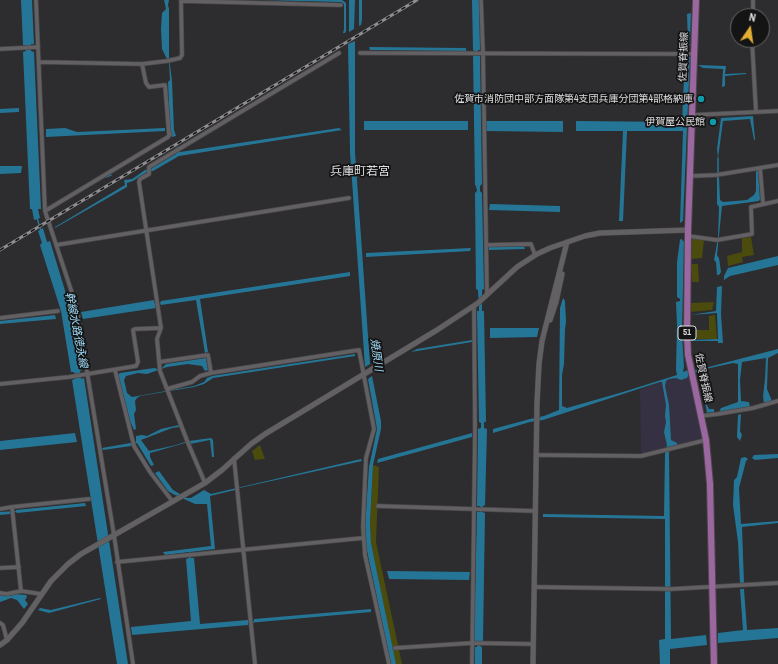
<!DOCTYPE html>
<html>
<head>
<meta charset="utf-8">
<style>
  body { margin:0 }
  #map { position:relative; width:778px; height:664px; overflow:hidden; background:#2d2c2e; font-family:"Archivo Narrow",sans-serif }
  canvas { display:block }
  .north { position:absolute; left:730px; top:8px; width:40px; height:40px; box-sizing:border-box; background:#151415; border:1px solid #656465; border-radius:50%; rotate:13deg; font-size:11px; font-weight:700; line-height:16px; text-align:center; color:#dddcde }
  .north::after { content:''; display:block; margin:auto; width:14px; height:18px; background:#e2ae34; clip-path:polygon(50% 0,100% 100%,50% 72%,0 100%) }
</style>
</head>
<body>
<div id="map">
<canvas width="778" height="664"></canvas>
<div class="north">N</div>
</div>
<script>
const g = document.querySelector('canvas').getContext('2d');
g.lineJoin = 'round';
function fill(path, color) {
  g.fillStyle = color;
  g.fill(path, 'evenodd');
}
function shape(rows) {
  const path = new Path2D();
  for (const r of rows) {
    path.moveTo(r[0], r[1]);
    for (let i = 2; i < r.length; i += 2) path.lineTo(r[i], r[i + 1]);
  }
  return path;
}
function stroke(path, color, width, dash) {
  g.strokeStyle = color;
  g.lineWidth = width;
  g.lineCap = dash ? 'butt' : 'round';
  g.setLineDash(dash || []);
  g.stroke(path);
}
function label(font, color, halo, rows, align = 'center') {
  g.font = font + ' "Archivo Narrow","Noto Sans JP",sans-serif';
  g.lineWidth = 3.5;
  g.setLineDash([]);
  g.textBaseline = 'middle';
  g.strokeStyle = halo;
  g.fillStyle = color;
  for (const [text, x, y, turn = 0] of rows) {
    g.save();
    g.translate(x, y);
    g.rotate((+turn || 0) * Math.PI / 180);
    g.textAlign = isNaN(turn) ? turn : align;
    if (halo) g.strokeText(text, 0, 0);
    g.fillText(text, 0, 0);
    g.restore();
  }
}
const commercial = shape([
  [689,375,703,439,641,455,640,390,669,378]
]);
const green = shape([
  [751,237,754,255,742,257,743,262,728,266,727,256,742,252,742,238],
  [692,238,704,240,702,258,691,259],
  [691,264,698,264,699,282,692,282],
  [714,302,712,310,690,312,691,303],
  [715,315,717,339,690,339,691,330,709,330,709,316],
  [260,445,265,459,255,460,252,451],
  [373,465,379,467,376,542,402,664,396,664,395,661,371,543,370,523]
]);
const water = shape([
  [21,0,32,0,34,44,31,44,31,51,34,52,41,209,38,209,40,218,34,220,32,209,30,209,23,52,26,51,25,45,23,45],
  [164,0,169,0,168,5,169,9,169,57,172,81,174,130,176,136,172,137,170,130,168,82,170,80,169,63,162,49,161,29,162,13,166,9],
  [260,0,342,0,346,3,346,31,345,33,343,33,344,29,344,4,341,2],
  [349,0,355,0,354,29,349,32],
  [359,0,362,0,362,20,361,25,359,26],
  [472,0,479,0,480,50,478,50,478,56,480,56,482,184,480,186,480,191,482,193,484,289,482,290,482,311,484,311,486,422,484,422,484,428,487,429,485,505,483,506,482,512,485,513,483,641,480,641,480,646,482,647,482,664,475,664,475,647,477,647,477,641,474,641,477,512,480,512,480,506,477,506,478,429,481,428,481,423,479,422,477,311,479,311,478,290,476,289,475,193,477,191,476,186,475,185,473,56,474,56,474,51,473,50],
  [691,13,690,42,688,41,687,14],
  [355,41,355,152,370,364,365,367,350,152,348,44],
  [369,47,466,48,466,51,370,50],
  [685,57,690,57,683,221,684,242,682,334,684,367,683,372,688,370,689,374,687,378,681,380,676,378,669,379,666,381,665,386,669,405,671,440,677,443,677,445,670,447,669,453,671,639,706,635,707,645,670,649,670,664,660,664,659,640,665,639,665,519,543,517,543,514,664,516,665,453,667,445,664,432,666,422,665,416,666,405,662,382,660,382,543,420,530,422,493,433,493,429,530,419,544,416,559,410,560,308,563,298,565,301,566,322,565,329,564,364,562,375,562,406,567,408,623,392,677,375,676,370,677,325,676,302,680,301,680,299,677,297,677,262,680,240,681,239,680,223,683,131,627,131,623,221,619,221,623,131,576,131,576,121,682,122],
  [698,65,726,66,725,74,746,73,746,74,725,76,725,86,722,87,723,69,703,68],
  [19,108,19,112,0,113,0,109],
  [753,116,755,140,754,140,750,119,723,121,718,158,717,149,721,118],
  [364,121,468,121,468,130,364,130],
  [486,121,563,121,563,132,486,131],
  [65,128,77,132,165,128,165,131,46,137,46,129],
  [339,128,342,130,179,156,153,171,147,172,133,181,127,183,127,187,55,228,55,227,125,185,124,180,132,179,145,170,152,168,176,154,175,148,178,146,180,152],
  [0,166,22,166,21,173,0,174],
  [756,170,757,170,758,172,760,199,759,201,722,206,717,255,719,258,721,272,719,275,717,275,716,262,714,260,718,238,719,207,717,204,717,177,719,177,720,200,723,202,747,200,754,195,756,191],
  [490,204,560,206,560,212,489,210],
  [43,228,47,242,50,241,73,317,82,370,80,371,81,379,84,378,128,664,117,664,72,380,75,379,74,372,71,372,61,311,40,245,42,243,38,231],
  [524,246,525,249,489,250,489,247],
  [471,248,470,251,366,257,366,253],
  [778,256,778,265,730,276,724,280,724,276,728,268],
  [350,272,350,276,200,299,208,352,205,353,196,300,161,305,160,303,161,301],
  [722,286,721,314,723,343,718,343,718,341,690,341,690,340,718,339,717,313,691,315,716,311,717,287],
  [154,300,156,308,83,319,81,312],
  [55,315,56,319,0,324,0,321],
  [539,328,537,337,490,338,490,328],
  [472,340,472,342,411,352,417,349],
  [778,349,778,353,768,358,767,389,772,401,764,403,763,396,765,379,766,358,742,362,740,380,741,401,749,402,750,407,719,412,721,408,738,402,738,364,733,363,701,370,707,405,709,409,714,409,714,412,707,413,702,385,698,373,693,372,693,371],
  [355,354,355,356,213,378,204,384,194,387,140,396,137,398,135,401,136,410,134,414,136,429,134,430,130,421,118,375,120,373,154,368,158,369,162,368,166,364,206,358,208,370,205,371,202,366,188,364,167,367,147,374,138,373,126,376,124,380,127,393,132,397,194,386,204,382,207,378,212,376],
  [372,376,381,421,381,429,373,465,370,523,371,543,396,664,391,664,366,546,365,526,369,467,377,429,368,379],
  [741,414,740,431,742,435,740,441,737,437,738,415],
  [179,425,179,427,172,428,141,440,149,451,176,445,185,442,185,443,150,453,150,457,154,465,151,466,137,443,131,446,103,450,102,448,136,442,136,436,142,435,147,436,161,429],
  [75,433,77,442,0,450,0,441],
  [472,433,472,437,377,463,378,459],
  [211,438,213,440,214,457,212,457,210,440,190,444,189,441],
  [778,454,778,458,755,460,752,458,754,455],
  [745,457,748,459,746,461,739,488,741,524,778,521,778,523,742,527,744,583,740,584,738,542,733,505,734,480,737,477,741,458],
  [361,459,362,461,235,489,235,490,210,496,215,549,190,552,191,558,194,558,200,624,248,620,248,622,254,621,254,619,371,609,371,612,248,623,248,625,132,635,131,627,191,621,186,559,189,558,189,552,165,555,163,552,211,546,207,504,195,504,173,494,168,491,155,473,159,471,173,490,187,498,191,498,204,490,211,494],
  [85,503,86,506,17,513,16,512,10,513,10,514,0,515,0,512,16,511,16,510],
  [387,571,470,572,469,580,389,579],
  [740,589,744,589,747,630,778,628,778,638,718,643,718,633,743,630],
  [16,594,26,595,27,597,25,600,28,604,24,609,17,600,11,598,0,602,0,595,9,596],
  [100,598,101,599,49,613,38,610,40,608,51,610]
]);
const pier = shape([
  [684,220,685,238,684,242,679,236,679,224]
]);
const stream = shape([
  [687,57,689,40],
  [106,177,111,175],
  [718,177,718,158],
  [37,218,41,231]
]);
const street = shape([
  [36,0,45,211,76,305,114,535,133,664],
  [481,0,483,53,487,295],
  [181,1,341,5],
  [753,16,753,0],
  [752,40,756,112],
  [0,49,38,47],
  [360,53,694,54],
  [39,62,142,64,167,61,180,58,182,55,181,0],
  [142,64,146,83,149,87,165,85,169,134],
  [693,115,778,111],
  [760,168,763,203],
  [691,176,716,175,778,165],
  [45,211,168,137,170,134],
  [688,236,717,240,752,234,751,207,778,201],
  [56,245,349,198],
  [486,245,531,244,535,255],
  [0,318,58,311],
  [161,328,139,182,140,179,149,174,149,167,339,53],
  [159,362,208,355,211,373],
  [115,370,134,446,150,472,173,502],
  [0,384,69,377,136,366,138,362,133,330,135,329,161,328,157,339,160,371,188,443,205,483],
  [167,389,192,382,200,376,211,373,359,350,374,429,366,458,363,527,365,555,375,600,389,664],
  [701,416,718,414,753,408,778,401],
  [536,455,641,456,706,440],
  [234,458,255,664],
  [378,506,536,511],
  [12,507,89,499],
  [0,509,12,507,21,591,41,594],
  [117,562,363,538],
  [0,568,19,567],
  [534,587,672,589,778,583],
  [0,593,7,594,21,591],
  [0,623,3,625,7,640],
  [395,648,472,643,533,644],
  [472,664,475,429,474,306]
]);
const secondary = shape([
  [550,320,556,302,562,274],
  [0,645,7,640,22,623,51,581,68,564,81,554,205,483,222,470,251,444,265,434,437,330,478,303,517,267,537,254,550,248,585,236,600,233,688,230],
  [533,664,537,403,539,364,542,341,567,242]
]);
const primary = shape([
  [696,0,688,230,687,334,688,355,706,440,710,484,714,664]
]);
const rail = shape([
  [0,250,417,0]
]);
const markers = [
  [701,99,4,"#0f9aa8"],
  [713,122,4,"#0f9aa8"]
];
const shields = [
  [687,333,18]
];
const shieldNames = [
  ["51",687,333]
];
const streetNames = [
  ["佐賀脊振線",684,57,-88],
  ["佐賀脊振線",703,378,78]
];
const poiNames = [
  ["佐賀市消防団中部方面隊第4支団兵庫分団第4部格納庫",693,99],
  ["伊賀屋公民館",705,122]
];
const waterNames = [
  ["幹線水路徳永線",76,330,79],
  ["焼原川",376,355,82]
];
const quarterNames = [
  ["兵庫町若宮",360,172]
];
fill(commercial, '#353142');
fill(green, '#4a4b0c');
fill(water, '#257696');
fill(pier, '#2d2c2e');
stroke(stream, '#257696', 1.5);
stroke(street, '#4a484a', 5);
stroke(secondary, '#4a484a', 6);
stroke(primary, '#4a484a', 8);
stroke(street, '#626063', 3.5);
stroke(secondary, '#626063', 5);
stroke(primary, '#9c67a1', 6);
stroke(rail, '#8e8d8f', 3);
stroke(rail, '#151415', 1.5, [4.5]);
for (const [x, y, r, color] of markers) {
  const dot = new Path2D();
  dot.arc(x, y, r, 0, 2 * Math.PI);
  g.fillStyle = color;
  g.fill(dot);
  stroke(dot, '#151415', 1.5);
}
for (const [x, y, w] of shields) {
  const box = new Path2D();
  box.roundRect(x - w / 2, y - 7, w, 14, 3);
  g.fillStyle = '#151415';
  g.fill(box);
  stroke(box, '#dddcde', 1);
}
label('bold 9px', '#dddcde', null, shieldNames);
label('10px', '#dddcde', '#151415', streetNames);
label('10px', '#dddcde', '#151415', poiNames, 'right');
label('italic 11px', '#a1ddf8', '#151415', waterNames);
label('12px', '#dddcde', '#151415', quarterNames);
</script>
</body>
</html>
